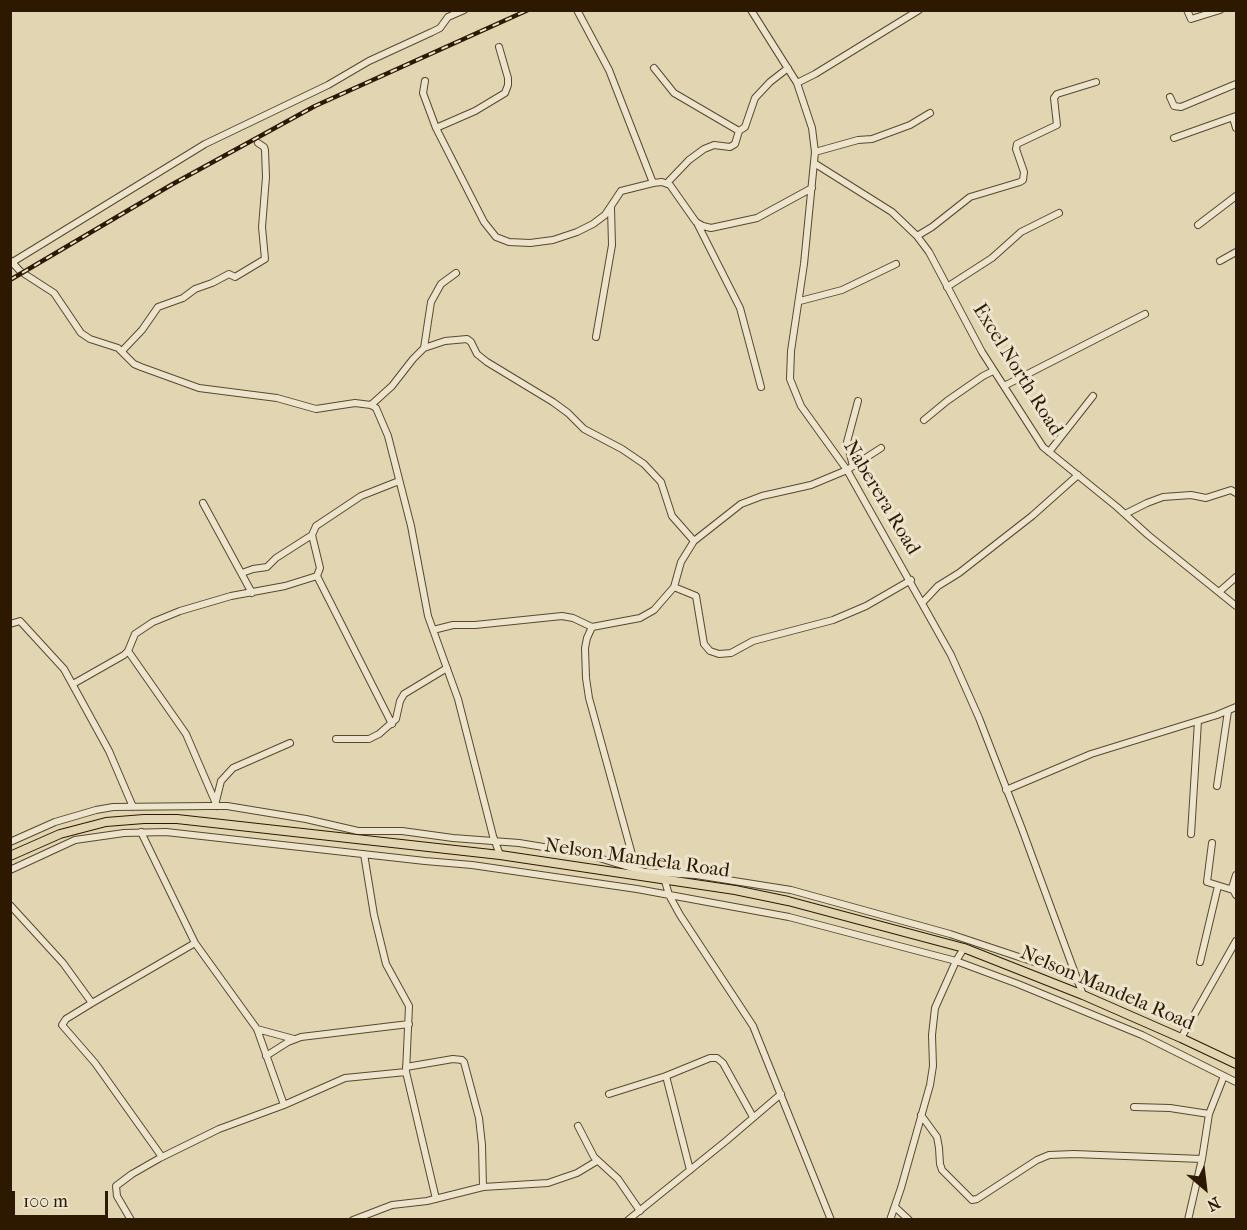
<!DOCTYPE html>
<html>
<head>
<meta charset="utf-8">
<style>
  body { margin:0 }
  #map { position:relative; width:1247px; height:1230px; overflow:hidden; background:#e1d6b1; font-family:"IM FELL French Canon",serif }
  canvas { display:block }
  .frame { position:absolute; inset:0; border:12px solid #2d1800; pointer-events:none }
  .north { position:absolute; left:1175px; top:1158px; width:60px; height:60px; -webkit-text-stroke:4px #ece4cc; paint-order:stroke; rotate:152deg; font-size:16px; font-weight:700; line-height:24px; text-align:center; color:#2d1800 }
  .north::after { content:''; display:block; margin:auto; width:21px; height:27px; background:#2d1800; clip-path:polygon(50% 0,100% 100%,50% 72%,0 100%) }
  .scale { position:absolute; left:12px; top:1191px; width:96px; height:27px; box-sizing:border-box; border:3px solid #2d1800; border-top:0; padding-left:8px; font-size:18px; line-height:21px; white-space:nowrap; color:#2d1800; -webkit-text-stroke:4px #ece4cc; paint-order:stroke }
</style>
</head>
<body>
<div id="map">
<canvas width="1247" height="1230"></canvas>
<div class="frame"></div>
<div class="north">N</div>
<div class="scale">100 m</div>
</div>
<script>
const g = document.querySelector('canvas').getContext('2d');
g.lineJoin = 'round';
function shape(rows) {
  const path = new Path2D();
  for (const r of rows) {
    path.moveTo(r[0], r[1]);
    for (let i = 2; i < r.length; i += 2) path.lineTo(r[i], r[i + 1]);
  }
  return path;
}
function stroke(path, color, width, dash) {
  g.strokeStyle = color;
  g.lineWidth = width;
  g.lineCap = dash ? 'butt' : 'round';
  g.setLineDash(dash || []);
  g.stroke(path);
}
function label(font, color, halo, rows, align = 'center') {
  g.font = font + ' "IM FELL French Canon",serif';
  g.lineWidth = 6;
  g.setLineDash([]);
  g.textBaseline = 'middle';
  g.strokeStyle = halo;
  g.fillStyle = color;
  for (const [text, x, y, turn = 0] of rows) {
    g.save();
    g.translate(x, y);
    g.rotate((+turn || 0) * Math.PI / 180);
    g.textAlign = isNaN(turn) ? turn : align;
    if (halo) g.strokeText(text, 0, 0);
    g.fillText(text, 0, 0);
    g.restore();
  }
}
const minor = shape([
  [577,10,609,70,653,183],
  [751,10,797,83,812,128,815,152,804,264,791,351,790,379,801,406,847,470,951,655,979,718,1022,829,1083,995],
  [1187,10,1191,19,1220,10],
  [654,68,674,93,739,131,745,127,755,98,770,82,788,68],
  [425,81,423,93,436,128,484,222,496,237,509,242,530,243,553,240,577,232,593,224,605,215,621,191,653,183,662,182,670,185,696,222,703,226,711,228,757,218,812,188],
  [797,83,815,74,919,10],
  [1170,97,1174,106,1181,107,1236,84],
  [1233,118,1236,128],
  [436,128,475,111,505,93,508,85,508,78,499,47],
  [1174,138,1236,116],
  [815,152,858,140,872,139,910,125,930,113],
  [814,163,892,212,917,236,929,252,982,352,1043,447,1117,507,1148,535,1236,606],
  [667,183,689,160,704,149,714,145,730,147,735,144,739,131],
  [698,225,740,308,761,387],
  [1198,225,1236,196],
  [917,236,932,227,970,197,1020,182,1023,180,1024,172,1016,149,1017,144,1057,125,1054,98,1057,94,1096,82],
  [10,260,20,271,54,293,81,333,90,339,118,348,134,364,141,367,199,388,277,398,316,409,355,403,371,405,376,408,388,436,411,526,428,616,458,699,493,836,500,855],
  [1220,261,1236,252],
  [11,263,205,144,328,85,369,61,432,32,440,28,448,17,464,10],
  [947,287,992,258,1021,232,1059,213],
  [800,301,842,290,896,264],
  [596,337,612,245,611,208],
  [424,348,431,302,441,284,456,273],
  [122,351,142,330,158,307,183,298,195,289,212,283,229,274,235,277,265,259,262,227,266,177,265,150,264,147,258,143],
  [1004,386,1145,314],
  [371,405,392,386,413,359,424,348,445,341,467,339,471,342,477,354,487,362,553,402,568,413,584,429,622,449,644,464,661,482,672,516,694,541],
  [924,420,947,401,983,376,993,371],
  [1049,452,1093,396],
  [853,466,847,442,858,401],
  [203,503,252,593],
  [1125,514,1147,503,1163,497,1191,495,1206,498,1231,490,1236,493],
  [242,573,253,569,267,567,276,558,312,535],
  [317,576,392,724],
  [674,587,696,596,704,644,710,651,719,654,731,653,753,641,833,620,866,606,911,580],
  [1219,592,1236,577],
  [923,602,938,586,959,573,1032,516,1078,475],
  [10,624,20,621,64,669,109,751,133,807],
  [433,630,453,625,475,625,562,616,573,618,592,627],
  [128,651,186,734,217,806],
  [73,684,124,655,128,651,135,634,153,622,180,611,231,596,285,586,317,576,320,568,312,535,316,526,361,496,399,481],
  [336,739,369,739,379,734,396,719,400,701,404,694,447,668],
  [1217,786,1228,711],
  [1006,790,1091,754,1217,715,1236,707],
  [216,801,221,781,233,768,290,743],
  [141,832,195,943,257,1029,284,1105],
  [1191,834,1198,721],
  [10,842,55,822,96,810,113,807,208,806,227,806,306,819,358,831,402,831,453,838,519,843,586,854,645,872,696,875,791,890,950,934,1076,976],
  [1212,843,1207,882,1233,890],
  [364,854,374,915,386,964,409,1006,406,1072,436,1199],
  [636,869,589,698,586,678,585,648,587,638,592,627,640,618,654,610,674,587,681,562,694,541,741,504,762,496,811,485,847,470,881,448],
  [10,870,75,840,124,833,166,832,425,861,472,865,637,889,789,917,956,961,1018,984,1142,1035,1236,1082],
  [1236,875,1232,888,1236,895],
  [665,881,669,895,680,915,753,1026,831,1220],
  [10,905,63,963,92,1003],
  [1200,962,1218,886],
  [257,1029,294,1039],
  [1181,1038,1236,941],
  [266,1056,288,1042,301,1037,409,1024],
  [406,1067,453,1059,462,1060,464,1062,479,1118,482,1145,483,1187],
  [666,1076,690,1170],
  [609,1094,666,1076,710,1058,717,1058,723,1063,753,1117],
  [1134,1107,1170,1108,1209,1114],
  [921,1115,937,1137,939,1148,940,1164,942,1170,972,1200,977,1199,1037,1160,1049,1155,1074,1154,1202,1159],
  [578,1126,594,1157,618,1179,640,1211],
  [162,1157,95,1063,62,1025,66,1019,92,1003,195,943],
  [895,1207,909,1220],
  [131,1220,117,1196,116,1186,132,1174,160,1158,219,1129,284,1105,345,1078,406,1072],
  [353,1220,392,1205,427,1201,483,1187,548,1183,577,1173,597,1161],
  [628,1220,726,1141,781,1094],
  [890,1220,901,1188,930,1085,933,1066,932,1035,935,1008,956,961,964,948],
  [1188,1220,1202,1159,1209,1114,1224,1076]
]);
const major = shape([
  [10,856,60,834,106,822,144,819,177,819,500,855,735,890,788,901,964,948,1083,995,1181,1038,1236,1064]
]);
const rail = shape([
  [10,280,171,185,315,106,528,10]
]);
const streetNames = [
  ["Excel North Road",1017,370,58],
  ["Naberera Road",881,498,59],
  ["Nelson Mandela Road",637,859,8],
  ["Nelson Mandela Road",1107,989,23]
];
stroke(minor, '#5a482c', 8);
stroke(major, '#2d1800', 10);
stroke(minor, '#ece4cc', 6);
stroke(major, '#e1d6b1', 8);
stroke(rail, '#2d1800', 4.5);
stroke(rail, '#ece4cc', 2, [7]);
label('20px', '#2d1800', '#ece4cc', streetNames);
</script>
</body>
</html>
